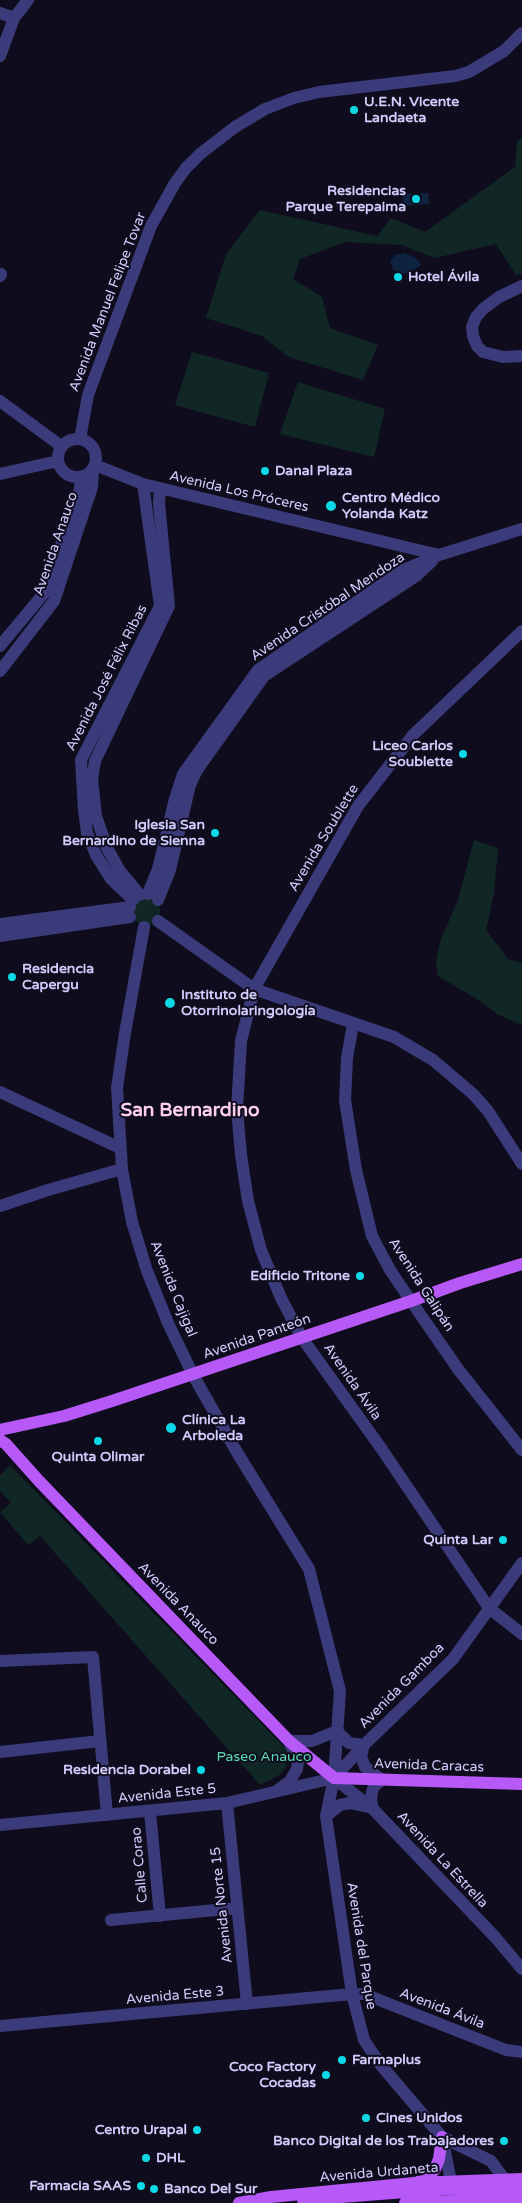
<!DOCTYPE html>
<html>
<head>
<meta charset="utf-8">
<style>
  body { margin:0 }
  canvas { display:block; background:#0f0d1d }
</style>
</head>
<body>
<canvas width="522" height="2203"></canvas>
<script>
const g = document.querySelector('canvas').getContext('2d');
g.lineJoin = 'round';
function fill(path, color) {
  g.fillStyle = color;
  g.fill(path, 'evenodd');
}
function shape(rows) {
  const path = new Path2D();
  for (const r of rows) {
    if (r.length === 3) {
      path.moveTo(r[0] + r[2], r[1]);
      path.arc(r[0], r[1], r[2], 0, 2 * Math.PI);
      continue;
    }
    path.moveTo(r[0], r[1]);
    for (let i = 2; i < r.length; i += 2) path.lineTo(r[i], r[i + 1]);
  }
  return path;
}
function stroke(path, color, width, dash) {
  g.strokeStyle = color;
  g.lineWidth = width;
  g.lineCap = dash ? 'butt' : 'round';
  g.setLineDash(dash || []);
  g.stroke(path);
}
function label(font, color, halo, rows, align = 'center') {
  g.font = font + ' "Varela Round",sans-serif';
  g.lineWidth = 4;
  g.setLineDash([]);
  g.textBaseline = 'middle';
  g.strokeStyle = halo;
  g.fillStyle = color;
  for (const [text, x, y, turn = 0] of rows) {
    g.save();
    g.translate(x, y);
    g.rotate((+turn || 0) * Math.PI / 180);
    g.textAlign = isNaN(turn) ? turn : align;
    if (halo) g.strokeText(text, 0, 0);
    g.fillText(text, 0, 0);
    g.restore();
  }
}
const green = shape([
  [522,137,522,274,516,275,496,244,434,258,402,245,345,242,300,259,293,279,322,297,330,328,378,345,363,380,289,357,262,336,206,318,226,254,260,210,377,236,391,218,425,232,515,167,517,142],
  [192,352,269,373,255,427,175,405],
  [298,382,385,409,374,457,280,434],
  [474,840,498,848,494,893,486,930,508,959,522,963,522,1025,497,1014,482,1002,438,976,436,962,440,942,458,900],
  [146,911,14],
  [10,1465,286,1749,288,1760,285,1769,278,1776,260,1785,40,1536,28,1545,0,1512,11,1503,0,1491,0,1476]
]);
const water = shape([
  [428,193,429,204,404,206,403,194],
  [404,253,416,258,421,265,411,272,400,274,393,269,390,261,395,255]
]);
const minor = shape([
  [0,13,14,18],
  [0,56,14,18,28,0],
  [0,276,1,274],
  [522,286,499,297,483,309,476,317,472,327,473,336,477,346,483,352,503,357,522,356],
  [0,401,61,446],
  [77,458,19],
  [80,439,88,395,151,226,175,183,186,168,200,154,235,127,265,109,294,98,319,92,455,76,469,72,504,51,522,33],
  [95,465,143,484,439,555],
  [0,474,58,461],
  [522,631,413,735,358,806,254,989,241,1041,237,1109,241,1155,248,1201,261,1250,281,1298,302,1338,381,1448,489,1608,522,1634],
  [0,646,45,592,69,522,80,489,81,477],
  [0,671,54,601,92,487,93,470],
  [148,894,158,869,175,799,183,774,258,670,403,570,439,555,522,529],
  [140,895,120,871,107,848,96,816,92,780,95,761,169,606,159,503,160,488],
  [133,900,111,879,96,855,87,833,84,810,81,760,160,606,143,484],
  [158,900,170,870,190,785,197,770,264,676,416,576,432,561],
  [158,921,254,989,394,1037,433,1060,473,1094,488,1111,522,1164],
  [0,924,130,907],
  [144,927,125,1033,117,1088,122,1169,132,1222,147,1271,168,1323,193,1375,238,1454,309,1569,340,1691,334,1778,326,1816,352,1994,364,2040,380,2064,442,2137,453,2191],
  [0,936,130,917],
  [353,1024,347,1058,345,1100,356,1170,372,1236,390,1270,411,1301,458,1369,522,1450],
  [0,1092,120,1148],
  [0,1206,48,1190,122,1169],
  [0,1661,93,1657,107,1815],
  [337,1731,349,1743,364,1745],
  [364,1745,361,1756,365,1767,382,1780,374,1786,372,1792,371,1800,373,1809],
  [0,1752,100,1741],
  [334,1778,364,1745,453,1659,522,1563],
  [334,1778,373,1809,495,1937,522,1969],
  [279,1789,290,1781,297,1769,298,1761,289,1741,312,1741,337,1731],
  [227,1803,247,2004],
  [150,1812,160,1916],
  [326,1816,340,1805,350,1803,368,1807],
  [0,1825,227,1803,334,1778],
  [111,1920,237,1908],
  [0,2026,352,1994,364,1994,506,2050,522,2052],
  [442,2137,491,2161,505,2180]
]);
const major = shape([
  [0,1430,64,1416,112,1401,411,1301,460,1283,522,1264],
  [0,1440,6,1444,39,1481,289,1741,334,1778,522,1784],
  [418,2182,425,2181,435,2169,439,2159,442,2137],
  [239,2203,271,2197,414,2183,522,2179]
]);
const majorBridge = shape([
  [303,2200,444,2189,522,2187],
  [405,2203,522,2198]
]);
const markers = [
  [354,110,5,"#0cd9e8"],
  [416,199,5,"#0cd9e8"],
  [398,277,5,"#0cd9e8"],
  [265,471,5,"#0cd9e8"],
  [331,506,6,"#0cd9e8"],
  [463,754,5,"#0cd9e8"],
  [215,833,5,"#0cd9e8"],
  [12,977,5,"#0cd9e8"],
  [170,1003,6,"#0cd9e8"],
  [360,1276,5,"#0cd9e8"],
  [171,1428,6,"#0cd9e8"],
  [98,1441,5,"#0cd9e8"],
  [503,1540,5,"#0cd9e8"],
  [201,1770,5,"#0cd9e8"],
  [342,2060,5,"#0cd9e8"],
  [326,2075,5,"#0cd9e8"],
  [366,2118,5,"#0cd9e8"],
  [197,2130,5,"#0cd9e8"],
  [504,2141,5,"#0cd9e8"],
  [146,2158,5,"#0cd9e8"],
  [141,2186,5,"#0cd9e8"],
  [154,2189,5,"#0cd9e8"]
];
const poiNames = [
  ["U.E.N. Vicente",364,102],
  ["Landaeta",364,118],
  ["Residencias",406,191,"right"],
  ["Parque Terepaima",406,207,"right"],
  ["Hotel Ávila",408,277],
  ["Danal Plaza",275,471],
  ["Centro Médico",342,498],
  ["Yolanda Katz",342,514],
  ["Liceo Carlos",453,746,"right"],
  ["Soublette",453,762,"right"],
  ["Iglesia San",205,825,"right"],
  ["Bernardino de Sienna",205,841,"right"],
  ["Residencia",22,969],
  ["Capergu",22,985],
  ["Instituto de",181,995],
  ["Otorrinolaringología",181,1011],
  ["Edificio Tritone",350,1276,"right"],
  ["Clínica La",182,1420],
  ["Arboleda",182,1436],
  ["Quinta Olimar",98,1457,"center"],
  ["Quinta Lar",493,1540,"right"],
  ["Residencia Dorabel",191,1770,"right"],
  ["Farmaplus",352,2060],
  ["Coco Factory",316,2067,"right"],
  ["Cocadas",316,2083,"right"],
  ["Cines Unidos",376,2118],
  ["Centro Urapal",187,2130,"right"],
  ["Banco Digital de los Trabajadores",494,2141,"right"],
  ["DHL",156,2158],
  ["Farmacia SAAS",131,2186,"right"],
  ["Banco Del Sur",164,2189]
];
const streetNames = [
  ["Avenida Manuel Felipe Tovar",108,302,-69],
  ["Avenida Los Próceres",239,492,13],
  ["Avenida Anauco",56,544,-71],
  ["Avenida Cristóbal Mendoza",328,607,-34],
  ["Avenida José Félix Ribas",107,678,-63],
  ["Avenida Soublette",324,838,-59],
  ["Avenida Galipán",421,1285,57],
  ["Avenida Cajigal",173,1289,68],
  ["Avenida Panteón",257,1337,-19],
  ["Avenida Ávila",352,1382,55],
  ["Avenida Anauco",178,1604,46],
  ["Avenida Gamboa",402,1686,-45],
  ["Avenida Caracas",429,1766,2],
  ["Avenida Este 5",167,1794,-6],
  ["Avenida La Estrella",442,1860,47],
  ["Calle Corao",140,1865,-95],
  ["Avenida Norte 15",222,1905,-96],
  ["Avenida del Parque",361,1946,81],
  ["Avenida Este 3",175,1996,-5],
  ["Avenida Ávila",442,2009,21],
  ["Avenida Urdaneta",379,2173,-5]
];
const parkNames = [
  ["Paseo Anauco",264,1757]
];
const districtNames = [
  ["San Bernardino",190,1111]
];
fill(green, '#102725');
fill(water, '#0e2340');
stroke(minor, '#3b3a7a', 12);
stroke(major, '#b759f7', 12);
stroke(majorBridge, '#b759f7', 12);
for (const [x, y, r, color] of markers) {
  const dot = new Path2D();
  dot.arc(x, y, r, 0, 2 * Math.PI);
  g.fillStyle = color;
  g.fill(dot);
  stroke(dot, '#0f0d1d', 2);
}
label('bold 14px', '#d0ccfc', '#0f0d1d', poiNames, 'left');
label('14px', '#d0ccfc', '#0f0d1d', streetNames);
label('14px', '#5dd8b5', '#0f0d1d', parkNames);
label('bold 19px', '#fcceed', '#0f0d1d', districtNames);
</script>
</body>
</html>
